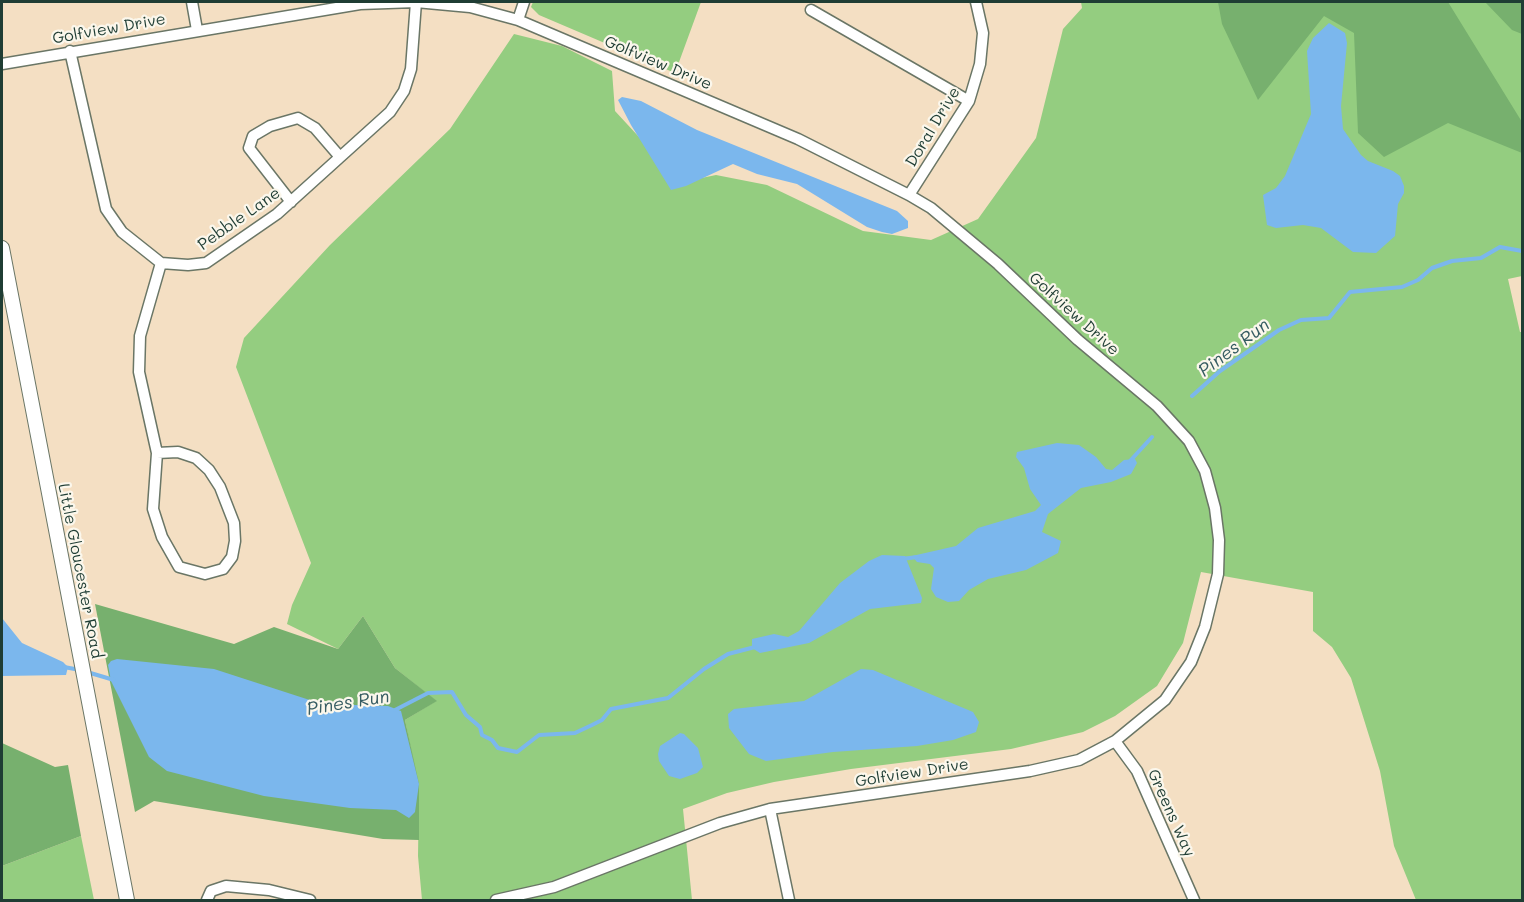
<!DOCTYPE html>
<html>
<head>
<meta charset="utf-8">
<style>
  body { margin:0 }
  #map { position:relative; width:1524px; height:902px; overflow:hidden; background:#f4dfc3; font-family:Mali,sans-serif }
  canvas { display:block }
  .frame { position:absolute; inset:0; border:3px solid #1f3d34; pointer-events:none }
</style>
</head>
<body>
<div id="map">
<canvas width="1524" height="902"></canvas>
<div class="frame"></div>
</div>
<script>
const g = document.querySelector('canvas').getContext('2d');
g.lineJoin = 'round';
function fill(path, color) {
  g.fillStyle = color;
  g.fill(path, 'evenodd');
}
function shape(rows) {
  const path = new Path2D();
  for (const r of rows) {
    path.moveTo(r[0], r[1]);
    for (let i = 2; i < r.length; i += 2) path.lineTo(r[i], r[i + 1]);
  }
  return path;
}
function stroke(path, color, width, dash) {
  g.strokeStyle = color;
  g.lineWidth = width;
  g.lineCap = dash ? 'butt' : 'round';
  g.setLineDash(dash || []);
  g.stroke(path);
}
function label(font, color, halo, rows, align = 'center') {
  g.font = font + ' Mali,sans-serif';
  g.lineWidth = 4.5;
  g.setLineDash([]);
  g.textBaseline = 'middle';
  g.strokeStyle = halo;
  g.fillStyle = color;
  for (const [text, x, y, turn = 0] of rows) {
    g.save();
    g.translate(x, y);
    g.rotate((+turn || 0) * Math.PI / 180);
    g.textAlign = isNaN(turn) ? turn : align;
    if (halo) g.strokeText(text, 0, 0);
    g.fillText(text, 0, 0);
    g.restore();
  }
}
const green = shape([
  [533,2,701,2,675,73,539,15,531,7],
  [1081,2,1522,2,1522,276,1508,279,1520,332,1522,332,1522,900,1416,900,1394,846,1380,771,1351,678,1332,647,1313,631,1313,592,1201,572,1183,643,1157,686,1115,716,1083,732,1011,749,851,769,774,782,727,793,683,809,692,900,520,900,518,896,496,900,422,900,418,856,419,789,405,720,436,701,395,668,363,616,338,649,287,624,292,605,311,563,236,367,244,338,330,245,450,129,514,34,562,46,612,71,615,111,651,150,672,184,716,175,767,185,863,231,931,240,978,219,1036,138,1063,29,1082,8],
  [81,836,94,900,2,900,2,866]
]);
const forest = shape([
  [1218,2,1448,2,1522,122,1522,153,1448,123,1384,157,1358,133,1354,33,1324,16,1258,100,1222,24],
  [1485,2,1522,2,1522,34,1512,30],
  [95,604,234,644,274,627,338,649,363,616,395,668,437,701,405,720,419,784,419,840,383,839,154,801,135,812],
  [2,743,55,767,68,765,81,836,2,866]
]);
const water = shape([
  [1329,23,1345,33,1347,43,1341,106,1343,129,1361,155,1368,161,1393,171,1400,176,1404,186,1404,193,1398,204,1395,236,1376,253,1353,252,1321,228,1303,225,1276,228,1267,225,1263,195,1276,188,1285,176,1311,114,1307,51,1313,38],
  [622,97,641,101,697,130,897,211,908,221,908,228,892,234,882,232,867,227,797,184,757,174,733,164,686,186,671,190,631,125,618,100],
  [1057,443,1079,445,1096,457,1106,469,1112,470,1124,460,1135,459,1137,463,1131,474,1111,482,1081,488,1048,514,1042,532,1061,541,1058,553,1026,570,988,579,969,590,959,601,948,602,936,597,931,589,934,568,930,564,917,562,912,556,956,546,978,528,1035,511,1041,505,1030,489,1024,468,1016,457,1017,452],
  [882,555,905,556,922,598,921,603,870,609,809,643,760,653,752,648,752,639,774,634,788,637,799,631,840,583,869,561],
  [2,618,22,643,63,662,68,667,66,675,2,676],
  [117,659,214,669,322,704,388,706,401,711,419,784,415,812,409,818,396,810,350,808,264,796,167,771,149,757,111,681,108,665,111,661],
  [861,669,873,670,973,712,979,722,976,732,953,740,917,746,833,752,766,761,749,754,729,728,728,714,734,709,804,701],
  [680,733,684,734,698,748,703,767,697,773,680,779,669,776,659,761,658,754,660,746]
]);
const stream = shape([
  [1192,396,1220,371,1279,330,1301,320,1329,318,1350,292,1402,287,1418,280,1432,268,1452,261,1481,258,1500,247,1522,251],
  [1130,461,1152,437],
  [901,559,918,557],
  [64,667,80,670],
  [87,672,114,680],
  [395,710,428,693,452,692,466,715,480,727,482,735,492,740,498,748,517,752,539,735,575,733,592,725,602,720,611,709,668,698,704,669,728,654,755,647]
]);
const minor = shape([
  [192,2,197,30],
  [811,10,969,101],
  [518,20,524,2],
  [70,51,106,209,122,232,161,263,188,265,206,263,277,214,390,112,404,91,411,69,416,2],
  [2,64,360,4,416,2,470,7,518,20,798,139,909,195,931,208,998,264,1078,340,1157,406,1189,441,1205,471,1215,508,1219,540,1218,574,1205,627,1191,662,1165,700,1115,741,1079,760,1030,771,770,809,720,823,554,887,496,900],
  [909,195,969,101,980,64,983,33,976,2],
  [291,202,249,148,253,136,270,126,298,118,315,128,340,157],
  [157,453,178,452,196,458,209,470,220,487,234,523,235,541,232,557,223,569,205,574,179,567,162,537,153,509,157,453,139,372,140,336,161,263],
  [1115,741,1137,771,1194,900],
  [770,809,789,900],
  [207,900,211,891,226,886,269,890,310,900]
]);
const tertiary = shape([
  [2,248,127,900]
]);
const streetNames = [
  ["Golfview Drive",109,29,-10],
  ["Golfview Drive",658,63,23],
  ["Doral Drive",933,127,-59],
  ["Pebble Lane",239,219,-35],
  ["Golfview Drive",1074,314,42],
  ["Little Gloucester Road",80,571,79],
  ["Golfview Drive",912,773,-9],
  ["Greens Way",1171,813,66]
];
const waterNames = [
  ["Pines Run",1234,348,-37],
  ["Pines Run",348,703,-9]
];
fill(green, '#94cd80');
fill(forest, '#77b06e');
fill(water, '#7bb7ed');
stroke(stream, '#7bb7ed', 4);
stroke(minor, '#6a7666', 13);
stroke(tertiary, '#6a7666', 16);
stroke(minor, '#fff', 10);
stroke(tertiary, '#fff', 14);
label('16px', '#1f3d34', '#fbf7ec', streetNames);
label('italic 18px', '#365c62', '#fbf7ec', waterNames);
</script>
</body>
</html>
